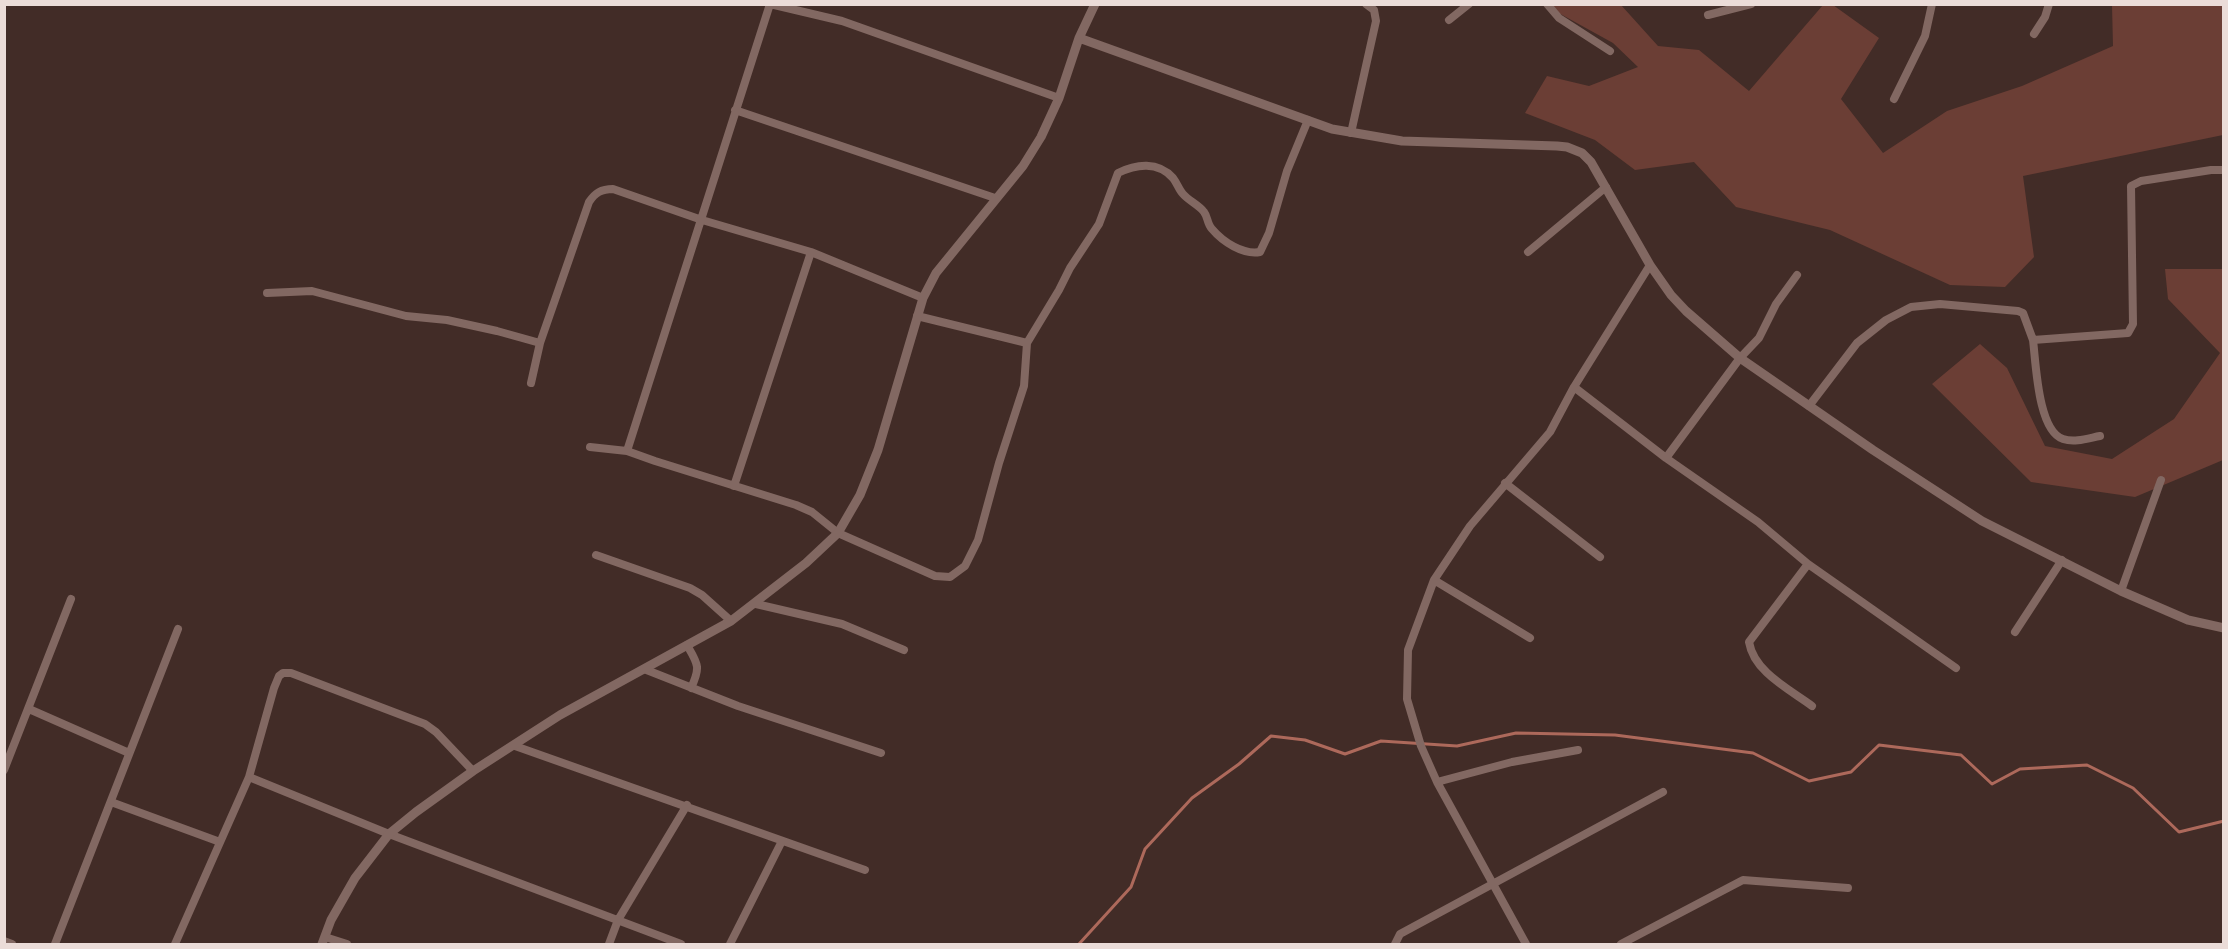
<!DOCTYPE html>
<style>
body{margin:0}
#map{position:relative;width:2228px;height:949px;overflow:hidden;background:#422c27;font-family:Inter,sans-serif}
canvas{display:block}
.frame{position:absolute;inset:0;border:6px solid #ebdcd8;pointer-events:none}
</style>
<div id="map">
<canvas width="2228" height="949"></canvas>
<div class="frame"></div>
</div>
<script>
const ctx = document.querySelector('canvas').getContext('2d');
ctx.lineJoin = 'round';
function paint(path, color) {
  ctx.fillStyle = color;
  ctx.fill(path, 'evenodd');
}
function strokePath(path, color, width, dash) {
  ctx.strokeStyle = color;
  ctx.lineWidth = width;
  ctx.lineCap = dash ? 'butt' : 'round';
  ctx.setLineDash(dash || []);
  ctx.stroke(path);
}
const green = new Path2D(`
 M1548,5H1621L1658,46L1699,50L1749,91L1823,5H1833L1879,38L1841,99L1883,153L1947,111L2022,86L2113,46L2112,5H2223V135L2023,176L2034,257L2005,287L1950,285L1830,230L1736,207L1694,162L1635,170L1595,140L1525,113L1547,76L1589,86L1638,67L1613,43L1546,6Z
 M2165,269H2223V460L2135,497L2031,482L1932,384L1980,344L2007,368L2045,446L2112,459L2174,419L2220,353L2168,299Z`);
const stream = new Path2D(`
 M1079,944L1131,887L1145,849L1192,798L1239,764L1271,736L1305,740L1345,754L1381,741L1457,746L1516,733L1615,735L1753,753L1809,781L1851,772L1879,745L1961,755L1992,784L2020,769L2087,765L2133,788L2179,832L2224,821`);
const minor = new Path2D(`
 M770,4L842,21L1059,98
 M1547,4L1559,18L1610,51
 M1708,15L1751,4
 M1449,20L1469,4
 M2034,34L2045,17L2049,4
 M1894,99L1925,36L1932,4
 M735,110L995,198
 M1351,133L1376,21L1374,10L1366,4
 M1528,252L1606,187
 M267,293L312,291L406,316L447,320L497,331L540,343
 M917,316L1027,343
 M2033,340C2036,364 2038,431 2063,439C2075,443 2089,438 2100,436
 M531,383L540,343L589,202C595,193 601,189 613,189L702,220L811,252
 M1574,387L1666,458L1758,522L1808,564L1956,668
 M1809,406L1857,343L1886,320L1911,307L1940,304L2018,311L2023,313L2033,340L2128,333L2133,324L2131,186L2141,181L2211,170H2224
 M590,447L627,451L655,461L796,505L812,512L838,533L935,576L950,577L965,566L978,540L999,463L1024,386L1027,343L1059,290L1070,268L1099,224L1118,173C1136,164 1158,161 1173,178C1177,183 1179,190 1183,194C1189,201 1199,205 1204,212C1208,217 1207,224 1212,229C1223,242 1243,255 1260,252L1269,233L1287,171L1308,120
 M627,451L770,4
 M1666,458L1740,358L1759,338L1776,304L1797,275
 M1505,483L1600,557
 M734,486L811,252L923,298
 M596,555L690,588L702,595L731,621
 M1808,564L1749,642C1754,672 1789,689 1812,706
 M1434,580L1530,638
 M2121,591L2161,480
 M756,604L842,624L904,650
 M2015,632L2062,560
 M687,645C698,664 701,667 691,688
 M644,669L738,706L881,753
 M29,709L129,753
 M515,746L865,870
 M4,770L71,599
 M249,777L389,834L681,944
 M1437,782L1512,762L1578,750
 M111,802L220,842
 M325,937L347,944
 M4,941L12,944
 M55,944L178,629
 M175,944L249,777L274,688L279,676L283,673H291L425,724L436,732L473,771
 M609,944L618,920L687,805
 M730,944L782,841
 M1395,944L1400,934L1663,792
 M1526,944L1437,782L1421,746L1407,699L1408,650L1434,580L1470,526L1550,432L1574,387L1650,265
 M1621,944L1743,880L1848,888`);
const tertiary = new Path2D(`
 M1079,38L1332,129L1402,141L1557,146L1567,147L1582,153L1591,162L1650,265L1671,295L1686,311L1740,358L1873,450L1982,521L2121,591L2188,620L2224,628
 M322,944L331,920L355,878L389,834L416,812L473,771L560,715L731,621L806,563L838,533L860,495L878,450L923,298L936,273L1023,166L1041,137L1059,98L1079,38L1095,4`);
paint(green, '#6b3e35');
strokePath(stream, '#ad695b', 3);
strokePath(minor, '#826862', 8);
strokePath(tertiary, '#826862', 9);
</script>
